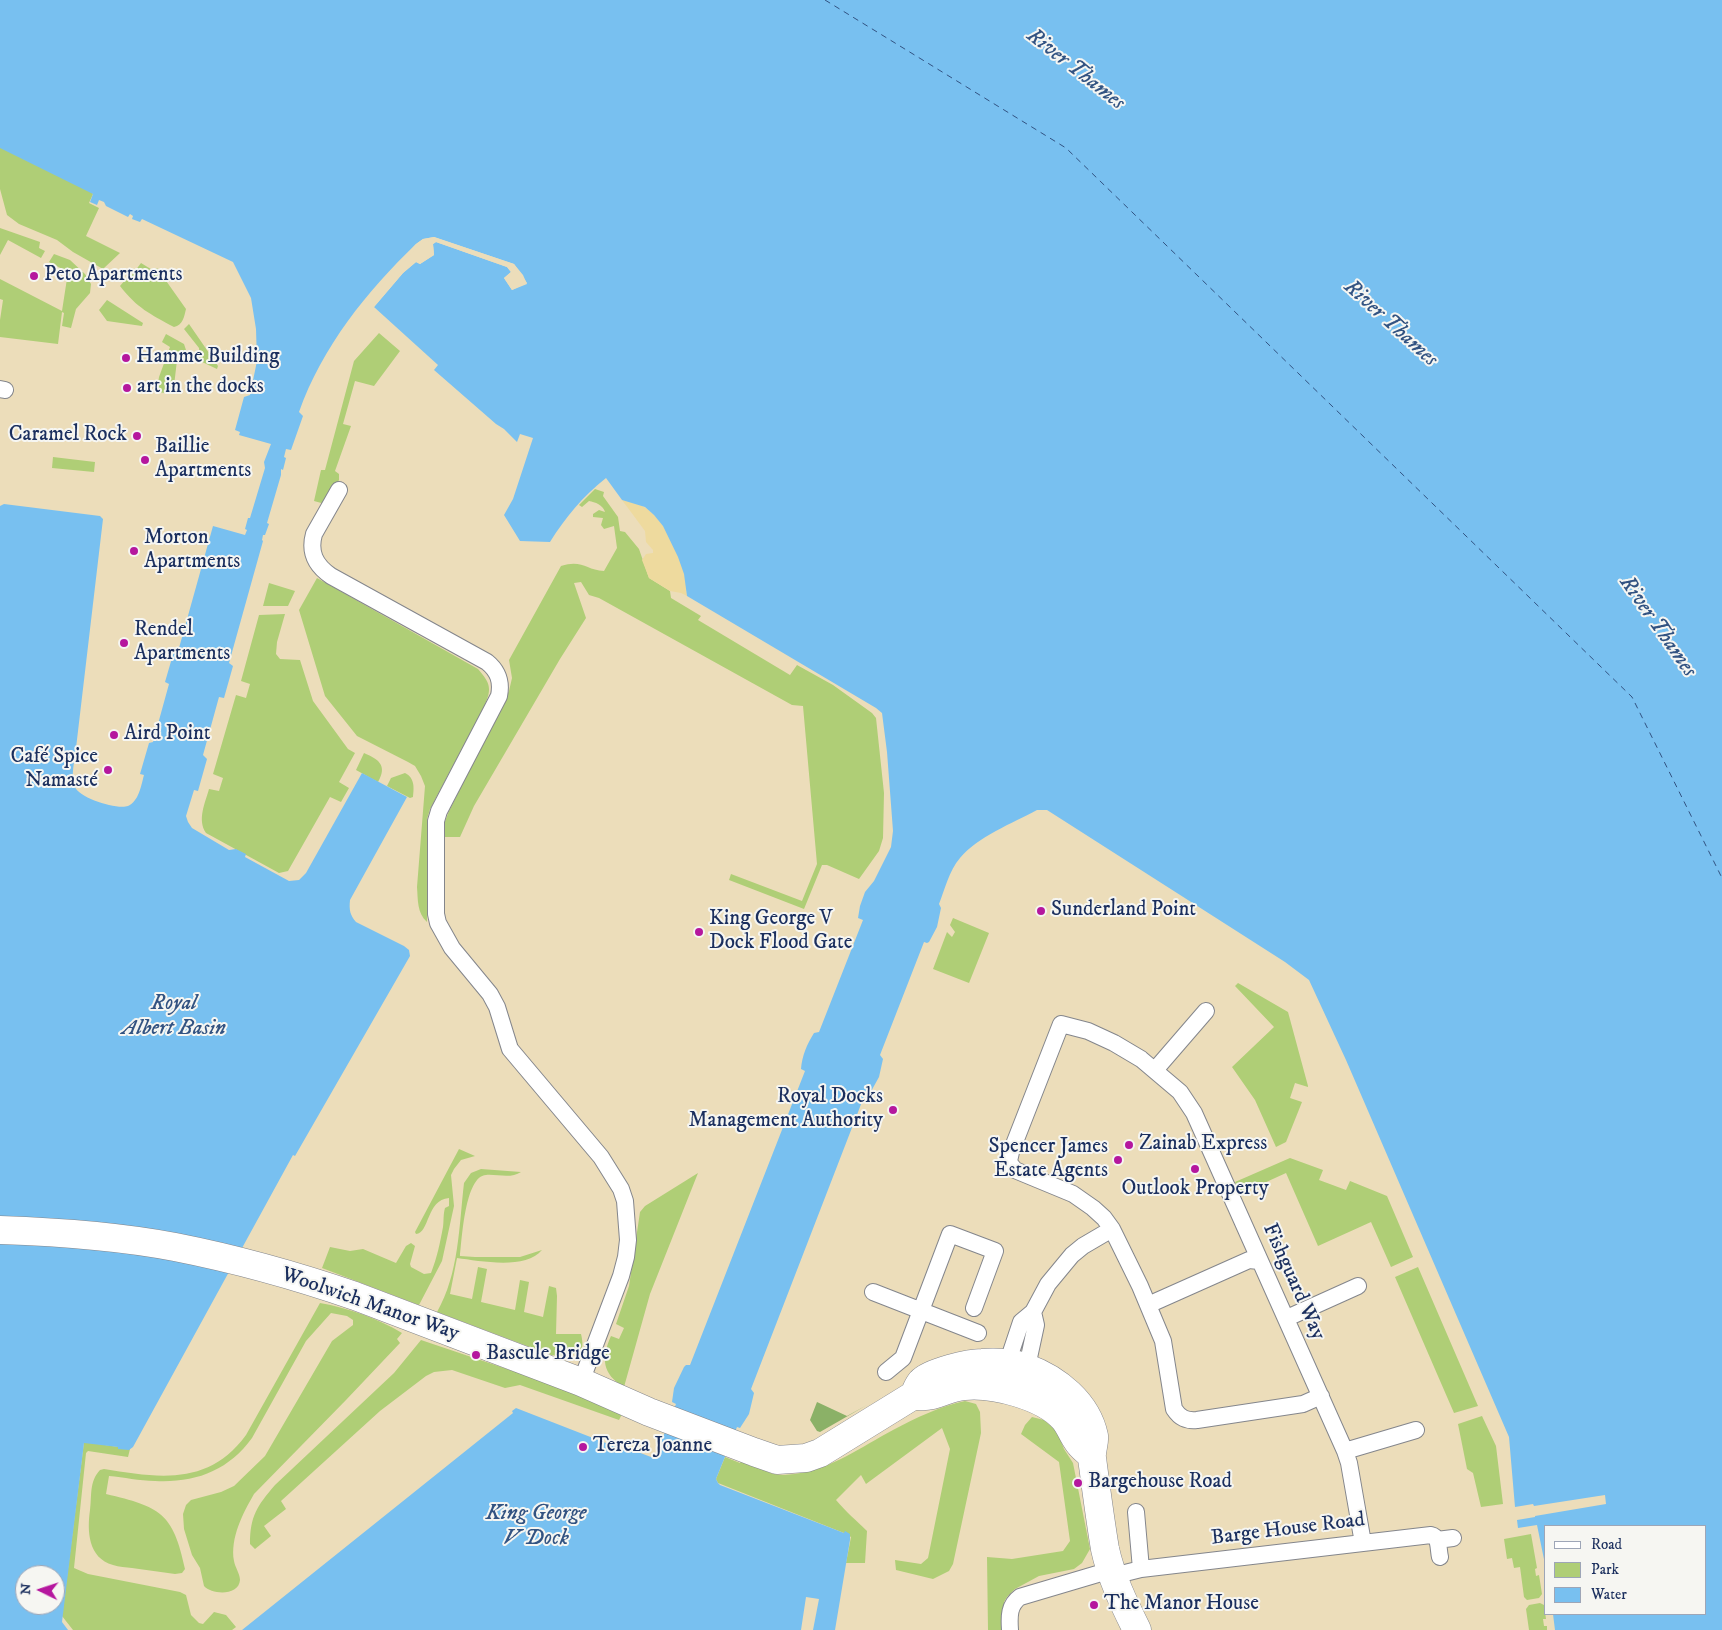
<!DOCTYPE html>
<meta charset="utf-8">
<style>
body{margin:0}
#map{position:relative;width:1722px;height:1630px;overflow:hidden;background:#ecddba;font-family:"IM FELL DW Pica",serif}
canvas{display:block}
.legend{position:absolute;left:1544px;top:1525px;width:162px;height:90px;box-sizing:border-box;background:#f6f6f2;border:1px solid #9ea6b7;margin:0;padding:6px 9px;list-style:none;font-size:15px;color:#1b2f5e}
.legend li{display:flex;align-items:center;gap:10px;height:25px}
.legend b{width:25px;border:1px solid #9ea6b7}
.north{position:absolute;left:15px;top:1565px;width:50px;height:50px;box-sizing:border-box;background:#f6f6f2;border:1px solid #9ea6b7;border-radius:50%;rotate:274deg;font-size:14px;font-weight:700;line-height:20px;text-align:center;color:#1b2f5e}
.north::after{content:'';display:block;margin:auto;width:18px;height:22px;background:#b5179e;clip-path:polygon(50% 0,100% 100%,50% 72%,0 100%)}
</style>
<div id="map">
<canvas width="1722" height="1630"></canvas>
<ul class="legend">
<li><b style="height:6px;background:#fff"></b>Road</li>
<li><b style="height:14px;background:#afce76"></b>Park</li>
<li><b style="height:14px;background:#78c0f0"></b>Water</li>
</ul>
<div class="north">N</div>
</div>
<script>
const ctx = document.querySelector('canvas').getContext('2d');
ctx.lineJoin = 'round';
function paint(path, color) {
  ctx.fillStyle = color;
  ctx.fill(path, 'evenodd');
}
function strokePath(path, color, width, dash) {
  ctx.strokeStyle = color;
  ctx.lineWidth = width;
  ctx.lineCap = dash ? 'butt' : 'round';
  ctx.setLineDash(dash || []);
  ctx.stroke(path);
}
function label(font, color, halo, rows, align = 'center') {
  ctx.font = font + ' "IM FELL DW Pica",serif';
  ctx.lineWidth = 4;
  ctx.setLineDash([]);
  ctx.textBaseline = 'middle';
  ctx.strokeStyle = halo;
  ctx.fillStyle = color;
  for (const [text, x, y, turn = 0] of rows) {
    ctx.save();
    ctx.translate(x, y);
    ctx.rotate((+turn || 0) * Math.PI / 180);
    ctx.textAlign = isNaN(turn) ? turn : align;
    if (halo) ctx.strokeText(text, 0, 0);
    ctx.fillText(text, 0, 0);
    ctx.restore();
  }
}
const green = new Path2D(`
 M0,32L93,194L89,203L99,208L86,236L120,253L103,269L73,252L57,240L19,224L7,215L0,189Z
 M0,228L40,242L39,248L45,251L41,258L8,240L0,255Z
 M54,254L70,260L85,274L91,284L90,293L76,309L71,328L62,326L64,313L62,312L58,344L0,337V320L3,300L0,299V279L62,311L68,272L49,262Z
 M141,263L154,271L157,268L186,309C184,317 183,325 174,327C150,314 137,308 120,286L126,279L127,281L129,279Z
 M107,300L143,323L142,326L107,321L99,310Z
 M189,324L218,366L217,369L200,361L199,348L184,329Z
 M379,333L400,351L374,386L355,381L343,424L351,426L335,471L339,474V480L325,504L314,501L321,470H325L354,361Z
 M166,334L184,344L188,356L178,352L173,394L157,392L159,377L170,347L162,342Z
 M53,457L95,462L94,472L52,468Z
 M595,489L604,492L603,496L618,517L620,531L625,532L639,549L649,578L670,591L671,598L701,616L698,620L790,675L797,665L833,685L872,713L876,718L884,793L883,838L879,851L859,879L827,865H822L804,909L729,880L731,874L802,901L817,864L803,706L792,705L599,598L589,595L581,582L574,583L586,618L560,659L474,806L460,837H443L444,824L449,811L509,691L512,678L509,660L561,566C582,559 586,570 604,571L617,548L614,526L604,529L601,525L603,518L593,517V514L599,510L605,512C603,505 595,502 589,501L582,507L579,505Z
 M317,578L478,669C491,684 492,689 484,707L430,809L427,819V922C417,913 418,900 417,887L425,786L421,776L415,766L408,762L357,736L325,696L299,610Z
 M269,583L295,591L288,606H263Z
 M285,614L277,642L276,654L280,659L300,660L313,701L348,749L355,753L339,782L349,788L341,802L330,797L288,871L279,873L206,833C197,820 205,803 209,789L219,791L223,778L213,774L236,695L246,698L250,684L241,681L259,615Z
 M364,753C378,759 388,765 378,782L356,770Z
 M405,773C415,778 414,788 413,797L410,798L387,786L391,778Z
 M953,918L989,933L969,983L933,969L947,932L952,937L955,932L950,925Z
 M1238,983L1288,1012L1308,1086V1087L1295,1083L1290,1098L1302,1102L1286,1142L1276,1147L1255,1100L1232,1067L1274,1027L1235,986Z
 M459,1149L475,1156L461,1160L454,1169L451,1175L454,1206L442,1261L419,1305L322,1268L330,1247L350,1251L363,1249L396,1263L406,1246L411,1243L415,1246L410,1264L411,1267L424,1274L431,1273C437,1258 440,1243 443,1227C444,1220 443,1215 445,1208L449,1206V1198C426,1200 430,1233 416,1234L415,1232Z
 M1290,1158L1323,1170L1319,1180L1346,1190L1350,1181L1387,1196L1413,1257L1391,1267L1371,1222L1318,1246L1286,1173L1240,1194L1235,1182Z
 M481,1169L521,1172C511,1179 497,1174 486,1175C465,1176 462,1239 460,1256L475,1257H520L542,1250C526,1270 480,1261 457,1258L450,1294L472,1299L478,1267L487,1269L481,1302L515,1310L520,1280L529,1282L524,1312L543,1317L549,1286L556,1288L557,1296L556,1334H581C582,1338 583,1344 582,1347C577,1358 560,1356 551,1355L437,1312C459,1274 459,1226 464,1183L471,1173Z
 M698,1173L650,1294L624,1387C602,1374 601,1358 611,1336L619,1339L624,1328L616,1324L629,1286L640,1212L645,1206Z
 M1418,1267L1478,1406L1454,1413L1395,1277Z
 M320,1303C348,1308 377,1318 402,1333L397,1339L400,1343L346,1400L254,1494C243,1513 230,1538 234,1561C235,1567 240,1574 240,1580C239,1596 212,1595 204,1586L200,1568L192,1555L184,1529L183,1514L186,1505L191,1500L221,1492L234,1486L265,1456L332,1341L353,1325V1320L347,1316L331,1313L306,1341L252,1438C228,1471 195,1483 155,1481C139,1481 124,1477 109,1476L106,1494C160,1507 173,1512 185,1569L182,1573L175,1574C161,1572 146,1570 132,1568C126,1567 119,1567 113,1565C88,1558 87,1531 90,1510C92,1495 89,1482 100,1470L104,1469C159,1478 209,1486 246,1435Z
 M421,1340L578,1393L622,1414L619,1420L520,1385L505,1388L452,1370L434,1372L426,1376L380,1411L281,1501L286,1509L264,1526L271,1536L255,1549L250,1544C250,1516 257,1506 275,1485L394,1373Z
 M965,1401L976,1404L980,1412L981,1433L953,1564L949,1571L933,1579L896,1570L895,1560L921,1564L928,1558L950,1449L942,1428L866,1484L861,1475L836,1500C846,1512 856,1520 867,1531L865,1563H846L851,1537L844,1533L718,1483L716,1479L725,1457L740,1463L742,1460L768,1471V1472C777,1476 786,1475 795,1474C832,1469 861,1447 893,1430C916,1418 940,1406 965,1401Z
 M1482,1416L1496,1446L1503,1504L1481,1507L1473,1473L1467,1469L1458,1424Z
 M1032,1417L1044,1420L1057,1431L1064,1449L1073,1463L1090,1549L1082,1563L1074,1569L1039,1576L1015,1589L1007,1597L1004,1602V1630H988L987,1557L1012,1559L1063,1551L1070,1541L1059,1462L1021,1434L1025,1425Z
 M84,1442L119,1447V1449H130L128,1457L88,1451L86,1453L74,1568L88,1574L180,1592L186,1595L191,1615L199,1623L203,1624L214,1612L226,1615L236,1627L232,1630H73L62,1616Z
 M1531,1534L1537,1568L1535,1569L1536,1576L1539,1575L1542,1594L1539,1598L1527,1600L1524,1597L1520,1567L1514,1568L1512,1558L1507,1559L1504,1539Z
 M1540,1603L1544,1605L1546,1619H1543L1544,1626H1547V1630H1529L1526,1609L1529,1605Z`);
const forest = new Path2D(`
 M817,1402L847,1416L867,1405L820,1432L817,1431L810,1420Z`);
const sand = new Path2D(`
 M622,500C629,502 638,503 644,507C665,519 678,551 684,573C686,580 686,589 687,596L681,593L670,591L649,578L642,560L646,554L653,553V550L646,542L645,531Z`);
const water = new Path2D(`
 M0,0H1722V1630H1555L1553,1614H1706V1526H1546V1569L1537,1525L1518,1528L1517,1520L1535,1517V1516L1606,1504L1605,1495L1534,1506L1533,1504L1515,1507L1509,1437L1346,1060L1309,980L1285,962L1047,810H1037C1013,823 977,837 960,858C949,871 945,889 939,904L941,908L937,927L929,942L927,943L924,942L880,1055L883,1059L879,1077L869,1095L865,1094L751,1389L754,1393L749,1414L740,1428L737,1427L716,1479L718,1483L720,1485L844,1533L845,1531L850,1534V1540L835,1630H242L513,1413L512,1411L516,1408L629,1452L630,1449L651,1457L656,1455L676,1404L672,1402L674,1388L684,1367L686,1365H690L805,1071L801,1069C802,1056 807,1044 814,1033L819,1032L863,920L858,918L860,906L865,892L874,881L891,847L893,831L887,752L882,713L876,708L687,596L684,574L678,557L663,526L654,515L645,507L622,500L606,478C583,496 565,518 550,542L520,541L504,515L513,499L533,438L520,434L517,442L504,429L496,424L434,370L438,365L374,307L403,273L416,262L420,264L434,255L433,244L436,242L507,267L511,272L504,278L512,290L527,283L514,264L434,237L423,239L416,244C367,291 322,347 299,412L303,416L291,450L286,449L284,457L286,458L283,470L281,469V475L267,523L269,524L265,535H263L262,540L263,541L229,663L233,666L224,698L219,697L203,755L207,759L198,791L194,790L186,816L188,822L192,828L229,850L236,849L246,854L245,857L289,881L299,880L306,873L362,773L407,797L350,900C349,910 350,915 356,922L404,946L409,950L410,956L295,1156L293,1155L133,1447L129,1450L118,1449V1447L84,1443L62,1622L68,1630H0V506L4,504L100,516L103,519L76,748C75,760 70,776 75,787C79,798 117,810 128,806C139,801 141,786 144,775L140,774L149,743L153,742L169,684L165,682L174,651L179,648L213,526L245,535L247,530L245,529L248,518H250L265,468L264,462L271,444L239,435L240,432L235,430L244,397L250,395L257,361L256,329L251,298L233,262L142,219L140,222L132,219L133,216L130,214L128,217L106,206L104,202L99,200L97,205L90,202L93,194L0,148ZM25,1575H55V1605H25Z`);
const pier = new Path2D(`
 M434,237L514,264L523,275L527,284L512,290L504,278L511,272L507,267L436,242L433,244L434,255L420,264L416,262L403,273L374,307L372,306L401,271L415,260L420,261L431,254V243L435,240H433L424,242L418,246L367,302L365,300L416,244L423,239Z
 M806,1597L819,1599L813,1630H801Z`);
const ferry = new Path2D(`
 M825,0L1066,148L1632,697L1722,878`);
const minor = new Path2D(`
 M0,389L5,390
 M339,490L314,534C309,552 315,565 331,576L487,662C498,671 502,681 499,696L439,811L436,821V914L438,923L452,948L490,994L497,1007L510,1049L601,1157L621,1189L625,1201L628,1240L626,1257L621,1276L581,1382
 M1155,1070L1206,1011
 M873,1292L978,1333
 M1148,1305L1249,1260L1259,1261
 M1287,1318L1358,1286
 M1005,1370L1021,1322L1033,1312L1048,1284L1072,1255L1083,1246L1112,1229
 M886,1372L903,1358L950,1234L995,1251L974,1308
 M1025,1376L1036,1325L1033,1312
 M1321,1396L1303,1404L1197,1420C1186,1421 1180,1418 1174,1409L1163,1341L1140,1286L1112,1229L1104,1218L1093,1208L1073,1194L1015,1170L1011,1165L1009,1161L1011,1152L1061,1024L1088,1031L1114,1043L1141,1059L1180,1092L1194,1113L1345,1451L1349,1463L1363,1543
 M1345,1451L1416,1430
 M1136,1512L1141,1569
 M1437,1540L1453,1538
 M1113,1576L1141,1569L1431,1535C1440,1537 1438,1549 1440,1557
 M1010,1630C1009,1616 1009,1605 1020,1597L1111,1570`);
const trunk = new Path2D(`
 M0,1230C59,1232 117,1236 175,1247C236,1259 297,1276 355,1296L581,1382L649,1412L754,1452L777,1460L806,1458L820,1453L914,1395C916,1391 918,1385 921,1382C930,1372 969,1363 982,1363C997,1362 1014,1363 1027,1368C1057,1379 1087,1403 1094,1436C1095,1443 1091,1451 1092,1458C1096,1488 1100,1519 1105,1549C1111,1577 1124,1604 1137,1630
 M919,1396C935,1398 948,1387 964,1386C993,1383 1044,1396 1064,1419C1070,1426 1072,1434 1078,1442C1081,1447 1087,1451 1091,1455`);
const markers = [
 [34,276,5,"#b5179e"],
 [126,358,5,"#b5179e"],
 [127,388,5,"#b5179e"],
 [137,436,5,"#b5179e"],
 [145,460,5,"#b5179e"],
 [134,551,5,"#b5179e"],
 [124,643,5,"#b5179e"],
 [114,735,5,"#b5179e"],
 [108,770,5,"#b5179e"],
 [1041,911,5,"#b5179e"],
 [699,932,5,"#b5179e"],
 [893,1110,5,"#b5179e"],
 [1129,1145,5,"#b5179e"],
 [1118,1160,5,"#b5179e"],
 [1195,1169,5,"#b5179e"],
 [476,1355,5,"#b5179e"],
 [583,1447,5,"#b5179e"],
 [1078,1483,5,"#b5179e"],
 [1094,1605,5,"#b5179e"]
];
const poiNames = [
 ["Peto Apartments",44,276],
 ["Hamme Building",136,358],
 ["art in the docks",137,388],
 ["Caramel Rock",127,436,"right"],
 ["Baillie",155,448],
 ["Apartments",155,472],
 ["Morton",144,539],
 ["Apartments",144,563],
 ["Rendel",134,631],
 ["Apartments",134,655],
 ["Aird Point",124,735],
 ["Café Spice",98,758,"right"],
 ["Namasté",98,782,"right"],
 ["Sunderland Point",1051,911],
 ["King George V",709,920],
 ["Dock Flood Gate",709,944],
 ["Royal Docks",883,1098,"right"],
 ["Management Authority",883,1122,"right"],
 ["Zainab Express",1139,1145],
 ["Spencer James",1108,1148,"right"],
 ["Estate Agents",1108,1172,"right"],
 ["Outlook Property",1195,1190,"center"],
 ["Bascule Bridge",486,1355],
 ["Tereza Joanne",593,1447],
 ["Bargehouse Road",1088,1483],
 ["The Manor House",1104,1605]
];
const streetNames = [
 ["Fishguard Way",1293,1282,66],
 ["Woolwich Manor Way",370,1305,19],
 ["Barge House Road",1288,1530,-7]
];
const waterNames = [
 ["River Thames",1075,70,38],
 ["River Thames",1390,324,42],
 ["River Thames",1657,627,55],
 ["Royal",174,1004],
 ["Albert Basin",174,1029],
 ["King George",536,1514],
 ["V Dock",536,1539]
];
paint(green, '#afce76');
paint(forest, '#8bb167');
paint(sand, '#eeda9e');
paint(water, '#78c0f0');
paint(pier, '#ecddba');
strokePath(ferry, '#325382', 1, [6, 5]);
strokePath(minor, '#84868c', 18);
strokePath(trunk, '#84868c', 29);
strokePath(minor, '#fff', 16);
strokePath(trunk, '#fff', 28);
for (const [x, y, r, color] of markers) {
  const dot = new Path2D();
  dot.arc(x, y, r, 0, 2 * Math.PI);
  ctx.fillStyle = color;
  ctx.fill(dot);
  strokePath(dot, '#f6f6f2', 2);
}
label('21px', '#1b2f5e', '#f6f6f2', poiNames, 'left');
label('21px', '#1b2f5e', '#f6f6f2', streetNames);
label('italic 22px', '#325382', '#f6f6f2', waterNames);
</script>
